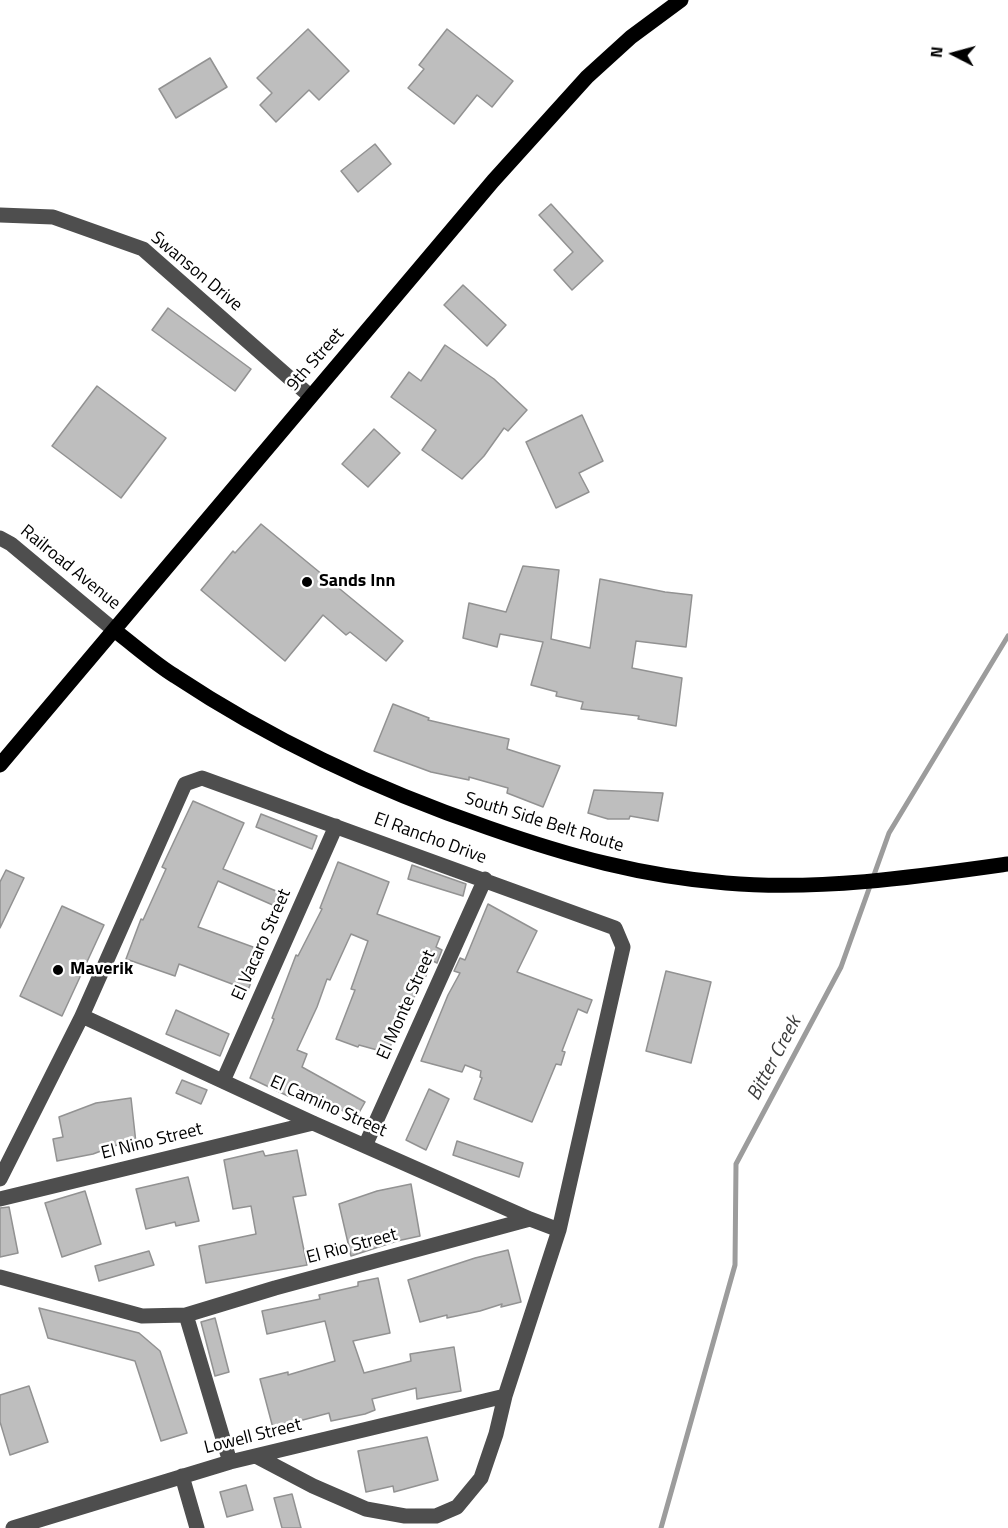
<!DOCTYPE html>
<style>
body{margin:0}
#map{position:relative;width:1008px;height:1528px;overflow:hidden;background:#fff;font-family:"Titillium Web",sans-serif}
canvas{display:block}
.north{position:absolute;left:924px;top:24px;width:60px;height:60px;-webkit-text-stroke:4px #fff;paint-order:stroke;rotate:276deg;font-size:16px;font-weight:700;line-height:24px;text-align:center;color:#000}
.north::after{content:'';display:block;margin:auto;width:21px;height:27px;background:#000;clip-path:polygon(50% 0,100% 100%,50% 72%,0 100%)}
</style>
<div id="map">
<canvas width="1008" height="1528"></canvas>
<div class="north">N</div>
</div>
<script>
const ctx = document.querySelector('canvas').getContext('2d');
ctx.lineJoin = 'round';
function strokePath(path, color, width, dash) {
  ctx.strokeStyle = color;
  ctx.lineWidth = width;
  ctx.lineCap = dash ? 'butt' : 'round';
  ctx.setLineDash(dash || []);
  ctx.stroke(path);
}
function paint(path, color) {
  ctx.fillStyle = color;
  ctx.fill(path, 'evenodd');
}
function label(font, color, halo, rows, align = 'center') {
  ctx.font = font + ' "Titillium Web",sans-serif';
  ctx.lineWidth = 5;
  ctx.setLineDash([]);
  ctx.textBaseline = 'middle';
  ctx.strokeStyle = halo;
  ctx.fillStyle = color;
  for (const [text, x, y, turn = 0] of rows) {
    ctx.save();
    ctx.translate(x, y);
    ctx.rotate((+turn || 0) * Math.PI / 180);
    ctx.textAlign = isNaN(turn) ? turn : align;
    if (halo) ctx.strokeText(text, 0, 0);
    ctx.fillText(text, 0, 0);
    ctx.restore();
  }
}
const stream = new Path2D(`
 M661,1528L735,1265L736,1164L841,967L889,833L1008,636`);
const building = new Path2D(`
 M308,29L349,71L319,100L309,90L276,122L260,105L272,93L257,78Z
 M447,29L513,81L492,107L477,95L454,124L408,88L424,69L419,65Z
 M210,58L227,87L176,118L159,89Z
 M375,144L391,164L358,192L341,171Z
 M551,204L603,261L572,290L554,270L573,252L539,215Z
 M463,285L506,325L487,346L444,305Z
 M168,308L251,369L235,391L152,330Z
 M445,345L494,379L527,410L508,431L504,428L484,456L462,479L422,450L436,430L391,397L409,372L421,381Z
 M97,386L166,438L121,498L52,446Z
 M582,415L603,461L579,473L589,492L556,508L526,442Z
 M374,429L400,453L368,487L342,464Z
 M261,524L403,641L386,661L350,632L346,635L323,615L285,661L201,590L233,551L235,553Z
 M523,566L559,570L551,639L590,648L600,579L665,592L692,595L686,647L636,641L632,668L682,678L676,726L638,719L639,716L581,709L583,702L556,696L557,692L531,685L543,642L500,634L497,647L463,638L469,603L506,612Z
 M393,704L429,718L428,720L509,739L507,749L560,766L543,807L507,793L508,788L469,777V780L431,772L374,751Z
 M594,790L663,793L658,821L630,816L629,819H608L588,813Z
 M193,801L244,823L223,869L281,893L275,906L218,881L198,927L264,951L248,990L179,964L175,976L126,959L141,919L143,920L166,869L162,867Z
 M261,814L317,836L312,849L256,827Z
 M338,862L389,882L377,914L440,937L436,947L442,950L437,963L431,960L426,976L409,1007L400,1031L396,1030L388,1053L359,1045L358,1047L336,1039L355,990L351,989L368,941L351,934L330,980L327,979L317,1007L297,1050L307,1054L302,1067L365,1102L356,1118L294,1084L288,1096L250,1078L274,1019L272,1018L296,955L298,956L322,909L320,908Z
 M412,865L466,884L463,896L408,879Z
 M6,870L24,878L0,928V882Z
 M488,904L537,931L517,972L592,1000L587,1013L578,1009L562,1051L565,1052L561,1065L556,1064L532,1122L474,1099L482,1078L480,1077L481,1071L465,1065L462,1072L421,1061L448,995L460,973L454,971L460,958L465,960Z
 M62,906L104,925L62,1016L20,996Z
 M666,971L711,982L691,1063L646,1051Z
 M176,1010L229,1034L220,1056L166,1034Z
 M182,1080L207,1090L201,1104L176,1093Z
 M429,1089L449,1099L426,1150L406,1140Z
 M131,1098L136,1143L117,1145L93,1154L57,1161L53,1139L63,1137L59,1117L96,1103Z
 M457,1141L523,1163L519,1177L453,1155Z
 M297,1150L306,1195L293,1197L307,1265L206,1283L199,1246L256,1234L251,1206L233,1209L224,1160L263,1151L265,1156Z
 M188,1177L199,1221L176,1226L175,1222L146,1229L136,1189Z
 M411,1184L420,1236L397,1241L351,1256L339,1204L377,1191Z
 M85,1191L101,1244L62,1257L45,1203Z
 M9,1207L18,1253L0,1257V1208Z
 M508,1250L521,1302L501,1307L502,1304L480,1311L447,1318V1315L420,1322L408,1280L475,1258Z
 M149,1251L154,1265L99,1281L95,1266Z
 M378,1278L390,1333L353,1341L364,1373L411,1361L410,1354L454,1347L461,1391L417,1399L416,1388L372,1399L375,1410L365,1414L331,1421L329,1413L273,1428L260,1379L288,1372V1375L335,1361L325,1321L267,1334L262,1311L320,1299L319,1295L358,1286V1282Z
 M39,1308L139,1333L160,1351L187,1433L161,1441L135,1361L48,1338Z
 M215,1318L229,1372L215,1376L201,1322Z
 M29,1386L48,1442L10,1455L0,1422V1395Z
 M427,1437L438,1480L394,1492L393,1486L366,1492L358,1451Z
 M246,1485L253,1510L227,1517L220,1492Z
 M292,1494L301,1528H282L274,1498Z`);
const minor = new Path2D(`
 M0,215L53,217L143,249L310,396
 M0,538L11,544L114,630
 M82,1016L313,1123L530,1219L559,1230
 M223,1081L336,826
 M365,1146L485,879
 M0,1179L82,1016L185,784L202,778L615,928L623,947L559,1230L505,1396L496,1434L481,1478L457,1507L436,1516H405L366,1509L313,1486L256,1456
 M0,1199L313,1123
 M0,1277L142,1316L186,1315L275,1288L530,1219
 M186,1315L230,1462
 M182,1476L197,1528
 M13,1528L230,1462L505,1396`);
const major = new Path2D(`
 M114,630C134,645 154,663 175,676C273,741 378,790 489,828C569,856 641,876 726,883C820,891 916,877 1008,864
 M0,765L493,181L587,77L631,37L681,0`);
const markers = [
 [307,582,6,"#000"],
 [58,970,6,"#000"]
];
const streetNames = [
 ["Swanson Drive",196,272,40],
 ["9th Street",316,360,-49],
 ["Railroad Avenue",70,568,39],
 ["South Side Belt Route",544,823,17],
 ["El Rancho Drive",430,839,20],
 ["El Vacaro Street",262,945,-66],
 ["El Monte Street",407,1005,-66],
 ["El Camino Street",328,1107,24],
 ["El Nino Street",152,1142,-14],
 ["El Rio Street",352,1247,-15],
 ["Lowell Street",253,1437,-14]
];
const poiNames = [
 ["Sands Inn",319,582],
 ["Maverik",70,970]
];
const waterNames = [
 ["Bitter Creek",775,1059,-62]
];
strokePath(stream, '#9c9c9c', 5);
paint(building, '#bebebe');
strokePath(building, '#929292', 1.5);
strokePath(minor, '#4e4e4e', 15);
strokePath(major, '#000', 15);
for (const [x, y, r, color] of markers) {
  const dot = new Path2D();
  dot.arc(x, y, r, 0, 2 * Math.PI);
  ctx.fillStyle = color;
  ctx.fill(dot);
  strokePath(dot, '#fff', 2);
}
label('18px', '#000', '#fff', streetNames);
label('bold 18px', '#000', '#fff', poiNames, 'left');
label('italic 20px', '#3d3d3d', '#fff', waterNames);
</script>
